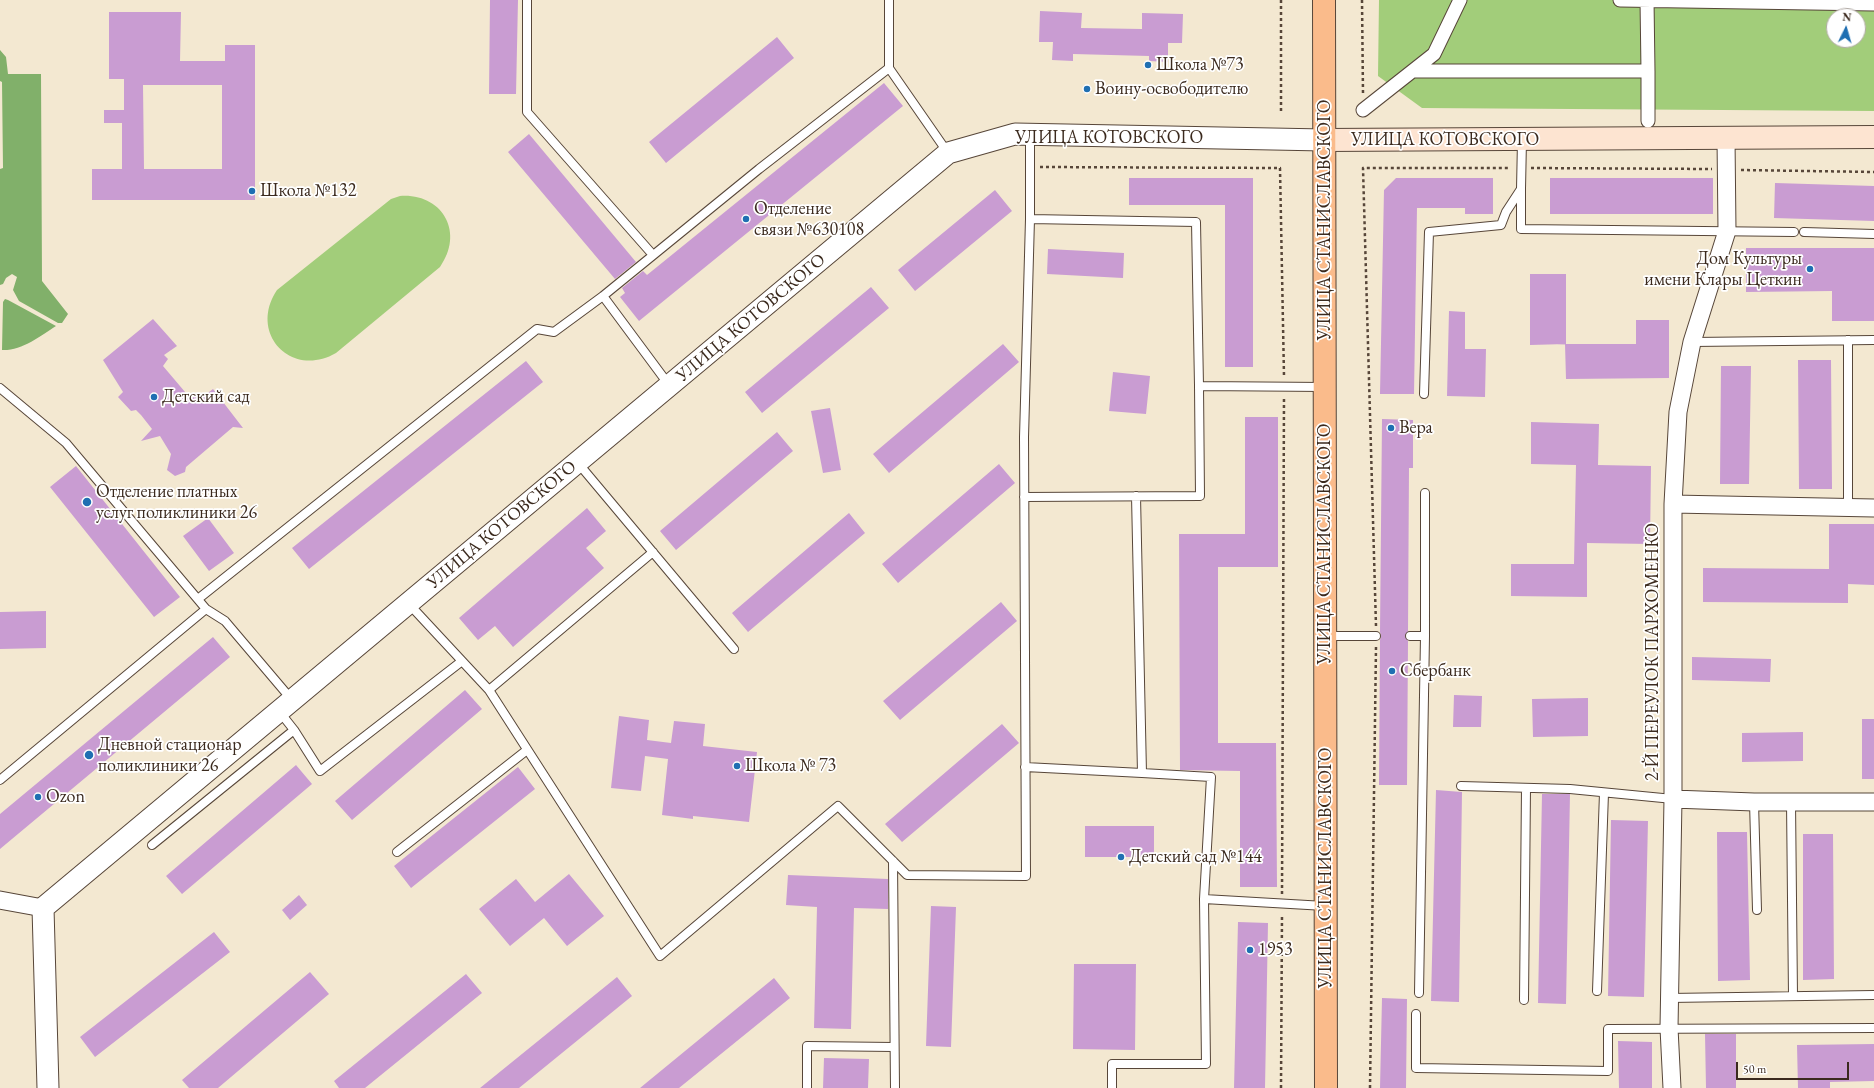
<!DOCTYPE html>
<meta charset="utf-8">
<style>
body{margin:0}
#map{position:relative;width:1874px;height:1088px;overflow:hidden;background:#f3e8d1;font-family:"EB Garamond",serif}
canvas{display:block}
.north{position:absolute;left:1826px;top:8px;width:40px;height:40px;box-sizing:border-box;background:#fff;border:1px solid #b1aaa5;border-radius:50%;rotate:5deg;font-size:11px;font-weight:700;line-height:16px;text-align:center;color:#3b2a1e}
.north::after{content:'';display:block;margin:auto;width:14px;height:18px;background:#1f6fb2;clip-path:polygon(50% 0,100% 100%,50% 72%,0 100%)}
.scale{position:absolute;left:1736px;top:1062px;width:113px;height:18px;box-sizing:border-box;border:2px solid #3b2a1e;border-top:0;padding-left:5px;font-size:12px;line-height:14px;white-space:nowrap;color:#3b2a1e;-webkit-text-stroke:3px #fff;paint-order:stroke}
</style>
<div id="map">
<canvas width="1874" height="1088"></canvas>
<div class="north">N</div>
<div class="scale">50 m</div>
</div>
<script>
const ctx = document.querySelector('canvas').getContext('2d');
ctx.lineJoin = 'round';
function paint(path, color) {
  ctx.fillStyle = color;
  ctx.fill(path, 'evenodd');
}
function strokePath(path, color, width, dash) {
  ctx.strokeStyle = color;
  ctx.lineWidth = width;
  ctx.lineCap = dash ? 'butt' : 'round';
  ctx.setLineDash(dash || []);
  ctx.stroke(path);
}
function label(font, color, halo, rows, align = 'center') {
  ctx.font = font + ' "EB Garamond",serif';
  ctx.lineWidth = 3.5;
  ctx.setLineDash([]);
  ctx.textBaseline = 'middle';
  ctx.strokeStyle = halo;
  ctx.fillStyle = color;
  for (const [text, x, y, turn = 0] of rows) {
    ctx.save();
    ctx.translate(x, y);
    ctx.rotate((+turn || 0) * Math.PI / 180);
    ctx.textAlign = isNaN(turn) ? turn : align;
    if (halo) ctx.strokeText(text, 0, 0);
    ctx.fillText(text, 0, 0);
    ctx.restore();
  }
}
const green = new Path2D(`
 M1379,0H1874V111L1422,108L1378,76ZM1834,16H1858V40H1834Z
 M400,196C442,193 465,232 440,267L336,353C291,379 248,333 277,290L391,199Z`);
const forest = new Path2D(`
 M0,50L6,57L8,74H41L42,281L68,314L62,323H58L19,301L13,290L17,277L12,274L6,278L3,284L0,285V169L3,168L2,82L0,81Z
 M5,299L8,300L56,326C41,336 21,351 2,350L3,302Z`);
const building = new Path2D(`
 M490,0H518L516,94H489Z
 M1040,11L1082,13L1081,28L1142,29V13L1183,14L1182,43H1168V62L1149,61V56L1073,54V61L1052,60L1053,42H1039Z
 M109,12H181L180,61H225V45H255V200H92V169H122V123H104V110H124V79H109ZM143,85H222V169H144Z
 M777,37L794,58L666,163L649,142Z
 M884,83L903,106L639,321L620,297L625,293L622,288L643,271L647,275Z
 M529,134L636,262L615,279L508,152Z
 M1129,178H1253V367H1225V205H1129Z
 M1396,178H1493V214H1465V208H1417L1414,394H1380L1384,190Z
 M1550,178H1713V214H1550Z
 M1775,183L1874,186V221L1774,218Z
 M995,190L1012,211L915,291L898,270Z
 M1746,248H1874V321H1832V291L1746,292Z
 M1048,249L1124,253L1123,278L1047,274Z
 M1530,274H1566V344L1530,345Z
 M871,287L889,308L762,413L745,392Z
 M1449,311L1465,312V349H1486L1485,397L1447,396Z
 M153,319L177,346L164,355L168,359L163,366L191,399L197,394L201,398L213,389L243,428L233,427L186,467L185,472L175,476L167,470L171,454L160,436L141,441L152,429L141,415L136,410L131,411L118,397L123,392L103,360Z
 M1636,320H1669V378L1566,379L1565,344H1636Z
 M1003,344L1019,362L889,473L873,454Z
 M1798,360H1831L1832,489H1799Z
 M526,361L543,382L309,569L292,548Z
 M1721,366H1751L1749,484H1720Z
 M1113,372L1150,376L1146,414L1109,411Z
 M830,408L841,470L823,473L811,411Z
 M1245,417H1278V567H1218V743H1276L1277,887H1240V771L1180,770L1179,534H1245Z
 M1382,419L1413,420V468H1409L1408,631L1405,636L1408,641L1407,785H1379L1380,640L1381,636L1380,632Z
 M1531,422L1599,424L1598,465L1651,466L1650,544L1587,543V597L1511,596V564H1574L1576,465L1531,464Z
 M777,432L793,451L676,550L660,531Z
 M999,464L1015,483L898,583L882,564Z
 M76,466L180,597L154,617L50,487Z
 M587,508L606,531L586,548L604,568L513,647L495,626L478,640L459,618Z
 M849,513L865,533L748,632L732,613Z
 M208,518L234,553L209,571L183,536Z
 M1829,524H1874V585L1848,584V603L1703,602V568L1829,569Z
 M1001,602L1017,621L900,720L883,701Z
 M46,611V648L0,649V612Z
 M213,637L230,657L0,849V814Z
 M1692,657L1771,659L1770,682L1692,680Z
 M465,690L482,709L352,820L335,801Z
 M1454,695L1482,696L1481,727H1453Z
 M1588,698V736L1533,737L1532,699Z
 M619,716L649,720L647,740L671,743L674,721L705,724L703,746L757,752L749,822L693,816V819L662,815L668,759L645,756L641,791L611,788Z
 M1862,719H1874V779H1862Z
 M1002,724L1019,743L902,842L885,824Z
 M1803,732V761L1742,762V733Z
 M296,765L312,784L182,894L166,876Z
 M518,767L535,789L411,888L394,866Z
 M1436,790L1462,792L1459,1002L1431,1001Z
 M1542,794H1570L1566,1004L1538,1003Z
 M1611,820L1648,821L1644,997L1608,996Z
 M1085,826H1154V857H1085Z
 M1717,832H1747L1750,980L1718,981Z
 M1803,834H1833L1834,979L1803,980Z
 M569,874L604,916L567,946L544,918L510,946L479,909L516,879L535,902Z
 M788,875L888,879V909L854,908L851,1029L814,1028L817,907L786,905Z
 M299,895L307,905L290,920L282,910Z
 M931,906L956,907L951,1047L926,1046Z
 M1238,922L1268,923L1265,1088H1234Z
 M214,932L230,952L95,1057L80,1037Z
 M1074,964H1136L1135,1050L1073,1049Z
 M310,972L329,994L218,1088H189L182,1080Z
 M466,974L482,993L365,1088H339L334,1081Z
 M617,977L632,996L519,1088H480Z
 M774,978L790,998L679,1088H640Z
 M1382,998L1407,999L1406,1088H1380Z
 M1705,1034H1736V1088H1706Z
 M1618,1041L1652,1042V1088H1619Z
 M1874,1044V1081L1830,1082V1088H1798L1797,1045Z
 M824,1058L869,1059L868,1088H823Z`);
const path = new Path2D(`
 M1362,0L1363,94
 M1281,111V0
 M1040,167L1280,168L1284,376
 M1531,168L1712,169
 M1741,170L1874,172
 M1376,626L1363,168H1510
 M1282,894L1284,397
 M1281,1088L1282,915
 M1370,1088L1376,647`);
const service = new Path2D(`
 M527,0V112L653,255
 M889,0V68
 M1521,189V229L1794,232
 M1030,219L1196,222L1199,386L1325,387
 M1804,232L1874,234
 M603,296L759,169L889,68L948,153
 M1848,340V507
 M1692,342L1874,340
 M0,388L66,443L206,609L225,621L292,700
 M1424,394L1429,232L1501,225L1506,212L1521,189L1522,140
 M578,463L734,649
 M1024,497L1200,496L1199,386
 M198,599L537,329L554,332L603,296L669,385
 M409,604L489,690L660,956L838,806L907,875L1026,876L1024,437L1030,219V135
 M1326,636H1376
 M1410,636H1425
 M489,690L653,552
 M294,730L320,771L462,661
 M1025,767L1142,773L1136,496
 M1142,773L1211,777L1204,899L1325,906
 M0,780L206,609
 M1461,786L1570,789L1673,799
 M1754,802L1757,910
 M1791,802L1793,996
 M152,845L294,730L279,711
 M397,852L527,750
 M893,861L895,1088
 M1597,991L1604,793
 M1419,993L1425,636V493
 M1669,998L1874,995
 M1524,1000L1526,788
 M1416,1014V1068L1608,1071V1029L1874,1028
 M807,1088V1046L894,1047
 M1112,1088V1064H1206L1204,899`);
const pedestrian = new Path2D(`
 M1620,0L1874,4
 M1413,71H1648L1647,0
 M1648,71V121
 M1363,110L1434,54L1460,0`);
const minor = new Path2D(`
 M1673,504L1874,508
 M1673,799L1754,802H1874
 M0,900L43,908
 M1672,1088L1669,1028L1673,799V504L1678,412L1692,342L1727,231L1726,138`);
const tertiary = new Path2D(`
 M48,1088L43,908L948,153L1015,134L1324,140`);
const secondary = new Path2D(`
 M1324,140L1874,137`);
const primary = new Path2D(`
 M1324,0L1326,1088`);
const markers = [
 [1148,65,4,"#1f6fb2"],
 [1087,89,4,"#1f6fb2"],
 [252,191,4,"#1f6fb2"],
 [746,219,4,"#1f6fb2"],
 [1810,269,4,"#1f6fb2"],
 [154,397,4,"#1f6fb2"],
 [1391,428,4,"#1f6fb2"],
 [87,502,5,"#1f6fb2"],
 [1392,671,4,"#1f6fb2"],
 [89,755,5,"#1f6fb2"],
 [737,766,4,"#1f6fb2"],
 [38,797,4,"#1f6fb2"],
 [1121,857,4,"#1f6fb2"],
 [1250,950,4,"#1f6fb2"]
];
const poiNames = [
 ["Школа №73",1156,65],
 ["Воину-освободителю",1095,89],
 ["Школа №132",260,191],
 ["Отделение",754,209],
 ["связи №630108",754,230],
 ["Дом Культуры",1802,259,"right"],
 ["имени Клары Цеткин",1802,280,"right"],
 ["Детский сад",162,397],
 ["Вера",1399,428],
 ["Отделение платных",96,492],
 ["услуг поликлиники 26",96,513],
 ["Сбербанк",1400,671],
 ["Дневной стационар",98,745],
 ["поликлиники 26",98,766],
 ["Школа № 73",745,766],
 ["Ozon",46,797],
 ["Детский сад №144",1129,857],
 ["1953",1258,950]
];
const streetNames = [
 ["УЛИЦА КОТОВСКОГО",1109,138],
 ["УЛИЦА КОТОВСКОГО",1445,140],
 ["УЛИЦА СТАНИСЛАВСКОГО",1325,220,-90],
 ["УЛИЦА КОТОВСКОГО",751,318,-40],
 ["УЛИЦА КОТОВСКОГО",502,525,-40],
 ["УЛИЦА СТАНИСЛАВСКОГО",1325,544,-90],
 ["2-Й ПЕРЕУЛОК ПАРХОМЕНКО",1653,652,-90],
 ["УЛИЦА СТАНИСЛАВСКОГО",1326,868,-90]
];
paint(green, '#a2cd7a');
paint(forest, '#81b06a');
paint(building, '#c99cd2');
strokePath(service, '#574639', 10);
strokePath(pedestrian, '#574639', 15);
strokePath(minor, '#574639', 19);
strokePath(tertiary, '#574639', 23);
strokePath(secondary, '#574639', 24);
strokePath(primary, '#574639', 24);
strokePath(path, '#574639', 2.5, [3, 3]);
strokePath(service, '#fff', 8);
strokePath(pedestrian, '#fff', 13);
strokePath(minor, '#fff', 17);
strokePath(tertiary, '#fff', 21);
strokePath(secondary, '#fde4d1', 22);
strokePath(primary, '#fabb8b', 22);
for (const [x, y, r, color] of markers) {
  const dot = new Path2D();
  dot.arc(x, y, r, 0, 2 * Math.PI);
  ctx.fillStyle = color;
  ctx.fill(dot);
  strokePath(dot, '#fff', 1.5);
}
label('18px', '#3b2a1e', '#fff', poiNames, 'left');
label('18px', '#3b2a1e', '#fff', streetNames);
</script>
